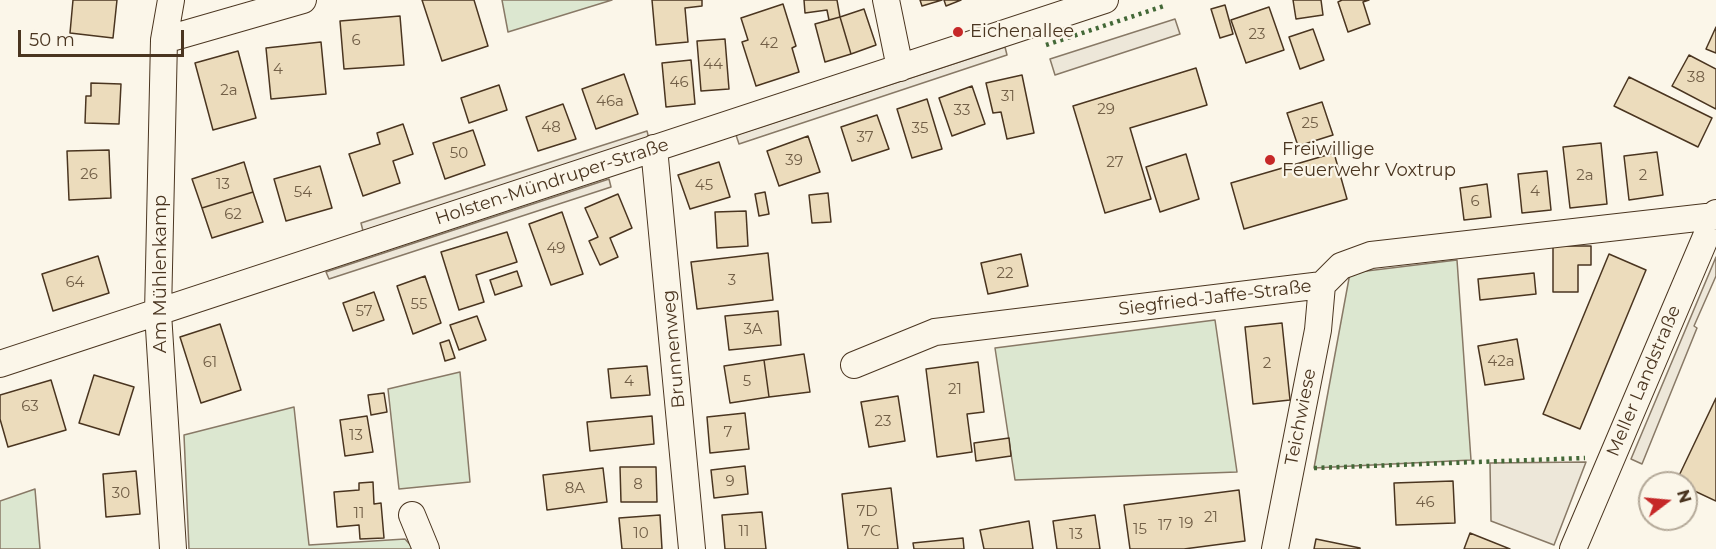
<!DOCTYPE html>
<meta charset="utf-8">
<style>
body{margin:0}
#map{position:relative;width:1716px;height:549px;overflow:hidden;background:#fbf6e9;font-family:Montserrat,sans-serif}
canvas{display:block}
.north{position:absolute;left:1638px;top:471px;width:60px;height:60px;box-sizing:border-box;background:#fbf6e9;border:2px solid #b4a999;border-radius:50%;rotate:74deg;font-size:16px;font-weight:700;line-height:24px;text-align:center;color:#4a3520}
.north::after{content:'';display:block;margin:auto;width:21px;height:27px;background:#c62828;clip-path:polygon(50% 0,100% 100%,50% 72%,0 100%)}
.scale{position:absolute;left:18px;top:30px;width:166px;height:27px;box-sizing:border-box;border:3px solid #4a3520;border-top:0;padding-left:8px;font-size:18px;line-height:21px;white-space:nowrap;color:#4a3520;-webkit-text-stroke:4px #fbf6e9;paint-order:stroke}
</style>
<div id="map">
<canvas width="1716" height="549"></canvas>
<div class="north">N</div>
<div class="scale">50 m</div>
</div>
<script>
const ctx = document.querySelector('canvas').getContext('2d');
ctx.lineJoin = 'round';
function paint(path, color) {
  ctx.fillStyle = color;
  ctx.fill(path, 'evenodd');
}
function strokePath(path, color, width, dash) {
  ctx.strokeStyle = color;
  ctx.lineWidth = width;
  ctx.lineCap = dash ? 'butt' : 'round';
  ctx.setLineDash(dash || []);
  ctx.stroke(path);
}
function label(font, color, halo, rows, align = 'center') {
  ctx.font = font + ' Montserrat,sans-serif';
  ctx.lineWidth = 4.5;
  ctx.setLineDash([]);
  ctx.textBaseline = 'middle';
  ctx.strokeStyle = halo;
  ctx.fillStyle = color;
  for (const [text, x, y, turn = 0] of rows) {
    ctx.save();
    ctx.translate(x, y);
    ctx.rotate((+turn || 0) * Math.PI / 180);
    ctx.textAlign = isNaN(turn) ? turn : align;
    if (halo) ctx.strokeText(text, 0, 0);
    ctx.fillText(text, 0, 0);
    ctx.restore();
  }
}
const green = new Path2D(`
 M502,0H612L508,32Z
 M1457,260L1471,460L1314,468L1350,273Z
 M1215,320L1237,472L1015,480L995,348Z
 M460,372L470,482L399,489L388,389Z
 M294,407L309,545L405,539L414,549H189L184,435Z
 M35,489L40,549H0V501Z`);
const parking = new Path2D(`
 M1175,19L1180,34L1055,75L1050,59Z
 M1005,47L1007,55L739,144L736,135Z
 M647,131L649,139L363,231L361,223Z
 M609,179L611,187L329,279L326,272Z
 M1716,257V276L1694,326L1697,328L1642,464L1631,459Z
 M1586,462L1554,545L1491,521L1490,463Z`);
const building = new Path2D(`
 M73,0H117L113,38L70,33Z
 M422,0H474L488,46L442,61Z
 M652,0H702V6L685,8L688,42L656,45Z
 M804,0H837L840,17L829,20L827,10L805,13Z
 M920,0H942L922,6Z
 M944,0H961L946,6Z
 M1293,0H1321L1323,15L1296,19Z
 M1342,0H1369L1363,2L1370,24L1348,32L1338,2Z
 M783,4L796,46L792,48L799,72L756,86L742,42L748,40L741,18Z
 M1225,5L1233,34L1220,38L1211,9Z
 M1269,7L1284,50L1246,63L1231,20Z
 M864,9L876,45L851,54L840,17Z
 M400,16L404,65L344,69L340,21Z
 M840,17L851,54L825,62L815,24Z
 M1716,27V53L1706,49Z
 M1313,29L1324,60L1300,69L1289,37Z
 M725,39L729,89L701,91L697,41Z
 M321,42L326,94L271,99L266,48Z
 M238,51L256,118L213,130L195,63Z
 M1689,55L1716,69V109L1672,86Z
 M691,60L695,104L666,107L662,63Z
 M1196,68L1207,105L1130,128L1151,199L1105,213L1073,106Z
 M624,74L638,114L596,129L582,89Z
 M1022,75L1034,133L1007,139L1001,112L993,113L986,83Z
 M1629,77L1712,118L1698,147L1614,106Z
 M91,83L121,84L119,124L85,123L86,96H91Z
 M499,85L507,110L469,123L461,98Z
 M972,86L985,124L952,136L939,98Z
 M927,99L942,149L912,158L897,109Z
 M1322,102L1333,135L1298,146L1287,113Z
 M563,104L576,139L538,151L526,117Z
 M877,115L889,149L852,161L841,127Z
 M403,124L413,154L393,161L400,183L363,196L349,154L380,144L377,133Z
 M473,130L485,165L445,179L433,143Z
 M808,136L820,172L779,186L767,151Z
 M1601,143L1607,204L1570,208L1563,147Z
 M109,150L111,198L69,200L67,151Z
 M1657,152L1663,195L1629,200L1624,156Z
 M1334,153L1347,199L1244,229L1231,183Z
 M1186,154L1199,199L1160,212L1146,167Z
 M244,162L253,192L202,208L192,179Z
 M719,162L730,197L690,209L678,175Z
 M320,166L332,208L286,221L274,179Z
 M1547,171L1551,210L1522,213L1518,174Z
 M1487,184L1491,217L1464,220L1460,188Z
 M253,192L263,222L212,238L202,208Z
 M765,192L769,214L759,216L755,194Z
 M828,193L831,222L812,223L809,195Z
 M618,194L632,228L610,238L618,257L600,265L589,241L598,237L585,208Z
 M746,211L748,246L717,248L715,212Z
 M562,212L583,274L551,285L529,224Z
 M507,232L517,262L476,275L484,302L459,310L441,252Z
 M1553,246H1591V265H1578V292H1553Z
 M768,253L773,300L697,309L691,262Z
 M1021,254L1028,286L988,294L981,263Z
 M1609,254L1646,270L1580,429L1543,414Z
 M98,256L109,293L53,311L42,274Z
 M517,271L522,286L495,295L490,280Z
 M1534,273L1536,294L1480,300L1478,279Z
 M425,276L441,323L413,334L397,286Z
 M374,292L384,320L353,331L343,303Z
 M778,311L781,345L729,350L725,316Z
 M477,316L486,340L459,350L450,325Z
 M1282,323L1290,400L1253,404L1245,327Z
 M220,324L241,390L201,403L180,337Z
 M1517,339L1524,379L1485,385L1478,346Z
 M449,340L455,358L445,361L440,343Z
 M804,354L810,392L769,397L764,360Z
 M764,360L769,397L730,403L724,366Z
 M978,362L984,412L967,414L972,452L937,457L926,369Z
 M647,366L650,395L611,398L608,369Z
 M94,375L134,387L119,435L79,423Z
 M51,380L66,430L8,447L0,419V395Z
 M384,393L387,412L371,415L368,395Z
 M898,396L905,441L869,447L861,402Z
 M1716,398V501L1686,487V483L1676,482Z
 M745,413L749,449L710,453L707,417Z
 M367,416L373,452L345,456L340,420Z
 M652,416L654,444L590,451L587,422Z
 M1009,438L1011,456L976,461L974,443Z
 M745,466L748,494L714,498L711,470Z
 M620,467H656L657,502H621Z
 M603,468L607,502L547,510L543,475Z
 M136,471L140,514L106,517L103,474Z
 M1453,481L1455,523L1396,525L1394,483Z
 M373,482L374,504L381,503L384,538L360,539L359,525L337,527L334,492L359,490V483Z
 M891,488L898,549H848L842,494Z
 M1239,490L1245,541L1184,549H1130L1124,505Z
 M762,512L766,549H725L722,515Z
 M660,515L662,549H622L619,518Z
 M1095,515L1100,549H1057L1053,521Z
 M1029,521L1033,549H984L980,530Z
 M1470,533L1510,549H1464Z
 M963,538L964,549H914L913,543Z
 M1316,539L1360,548V549H1314Z`);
const minor = new Path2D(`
 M171,0L164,40L158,313L173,549
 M886,0L900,68
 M164,40L303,0
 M654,148L692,549
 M0,364L1105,0
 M854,365L935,332L1322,285L1341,266L1371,255L1715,216
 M412,515L426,549
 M1275,549L1318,330L1322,285
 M1573,549L1716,213`);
const hedge = new Path2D(`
 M1046,45L1167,5
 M1314,468L1585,458`);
const markers = [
 [958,32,6,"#c62828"],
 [1270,160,6,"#c62828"]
];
const numberNames = [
 ["23",1257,35],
 ["6",356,41],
 ["42",769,44],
 ["44",713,65],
 ["4",278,70],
 ["38",1696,78],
 ["46",679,83],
 ["2a",229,91],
 ["31",1008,97],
 ["46a",610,102],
 ["29",1106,110],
 ["33",962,111],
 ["25",1310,124],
 ["48",551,128],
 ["35",920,129],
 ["37",865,138],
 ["50",459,154],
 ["39",794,161],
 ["27",1115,163],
 ["26",89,175],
 ["2a",1585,176],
 ["2",1643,176],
 ["13",223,185],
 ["45",704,186],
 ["4",1535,192],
 ["54",303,193],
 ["6",1475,202],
 ["62",233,215],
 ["49",556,249],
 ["22",1005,274],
 ["3",732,281],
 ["64",75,283],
 ["55",419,305],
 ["57",364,312],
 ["3A",753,330],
 ["42a",1501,362],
 ["61",210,363],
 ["2",1267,364],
 ["4",629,382],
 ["5",747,382],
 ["21",955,390],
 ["63",30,407],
 ["23",883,422],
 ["7",728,433],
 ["13",356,436],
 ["9",730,482],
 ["8",638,485],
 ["8A",575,489],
 ["30",121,494],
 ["46",1425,503],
 ["7D",867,512],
 ["11",359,514],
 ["21",1211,518],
 ["19",1186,524],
 ["17",1165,526],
 ["15",1140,530],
 ["11",744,532],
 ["7C",871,532],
 ["10",641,534],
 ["13",1076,535]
];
const poiNames = [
 ["Eichenallee",970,32],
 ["Freiwillige",1282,150],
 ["Feuerwehr Voxtrup",1282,171]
];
const streetNames = [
 ["Holsten-Mündruper-Straße",552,182,-18],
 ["Am Mühlenkamp",161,274,-90],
 ["Siegfried-Jaffe-Straße",1215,298,-7],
 ["Brunnenweg",674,349,-95],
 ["Meller Landstraße",1644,381,-67],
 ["Teichwiese",1301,417,-79]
];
paint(green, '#dce7d0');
strokePath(green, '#887966', 1.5);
paint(parking, '#ede7d9');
strokePath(parking, '#887966', 1.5);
paint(building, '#ecdcbc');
strokePath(building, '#4a3520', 1.5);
strokePath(minor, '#4a3520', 28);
strokePath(minor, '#fbf6e9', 26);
strokePath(hedge, '#436837', 4.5, [3, 4.5]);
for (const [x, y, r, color] of markers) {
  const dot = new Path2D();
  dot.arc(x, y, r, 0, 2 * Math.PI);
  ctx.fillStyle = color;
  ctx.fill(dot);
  strokePath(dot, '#fbf6e9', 2);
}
label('15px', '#725f47', null, numberNames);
label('18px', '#4a3520', '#fbf6e9', poiNames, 'left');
label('18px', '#4a3520', '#fbf6e9', streetNames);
</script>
